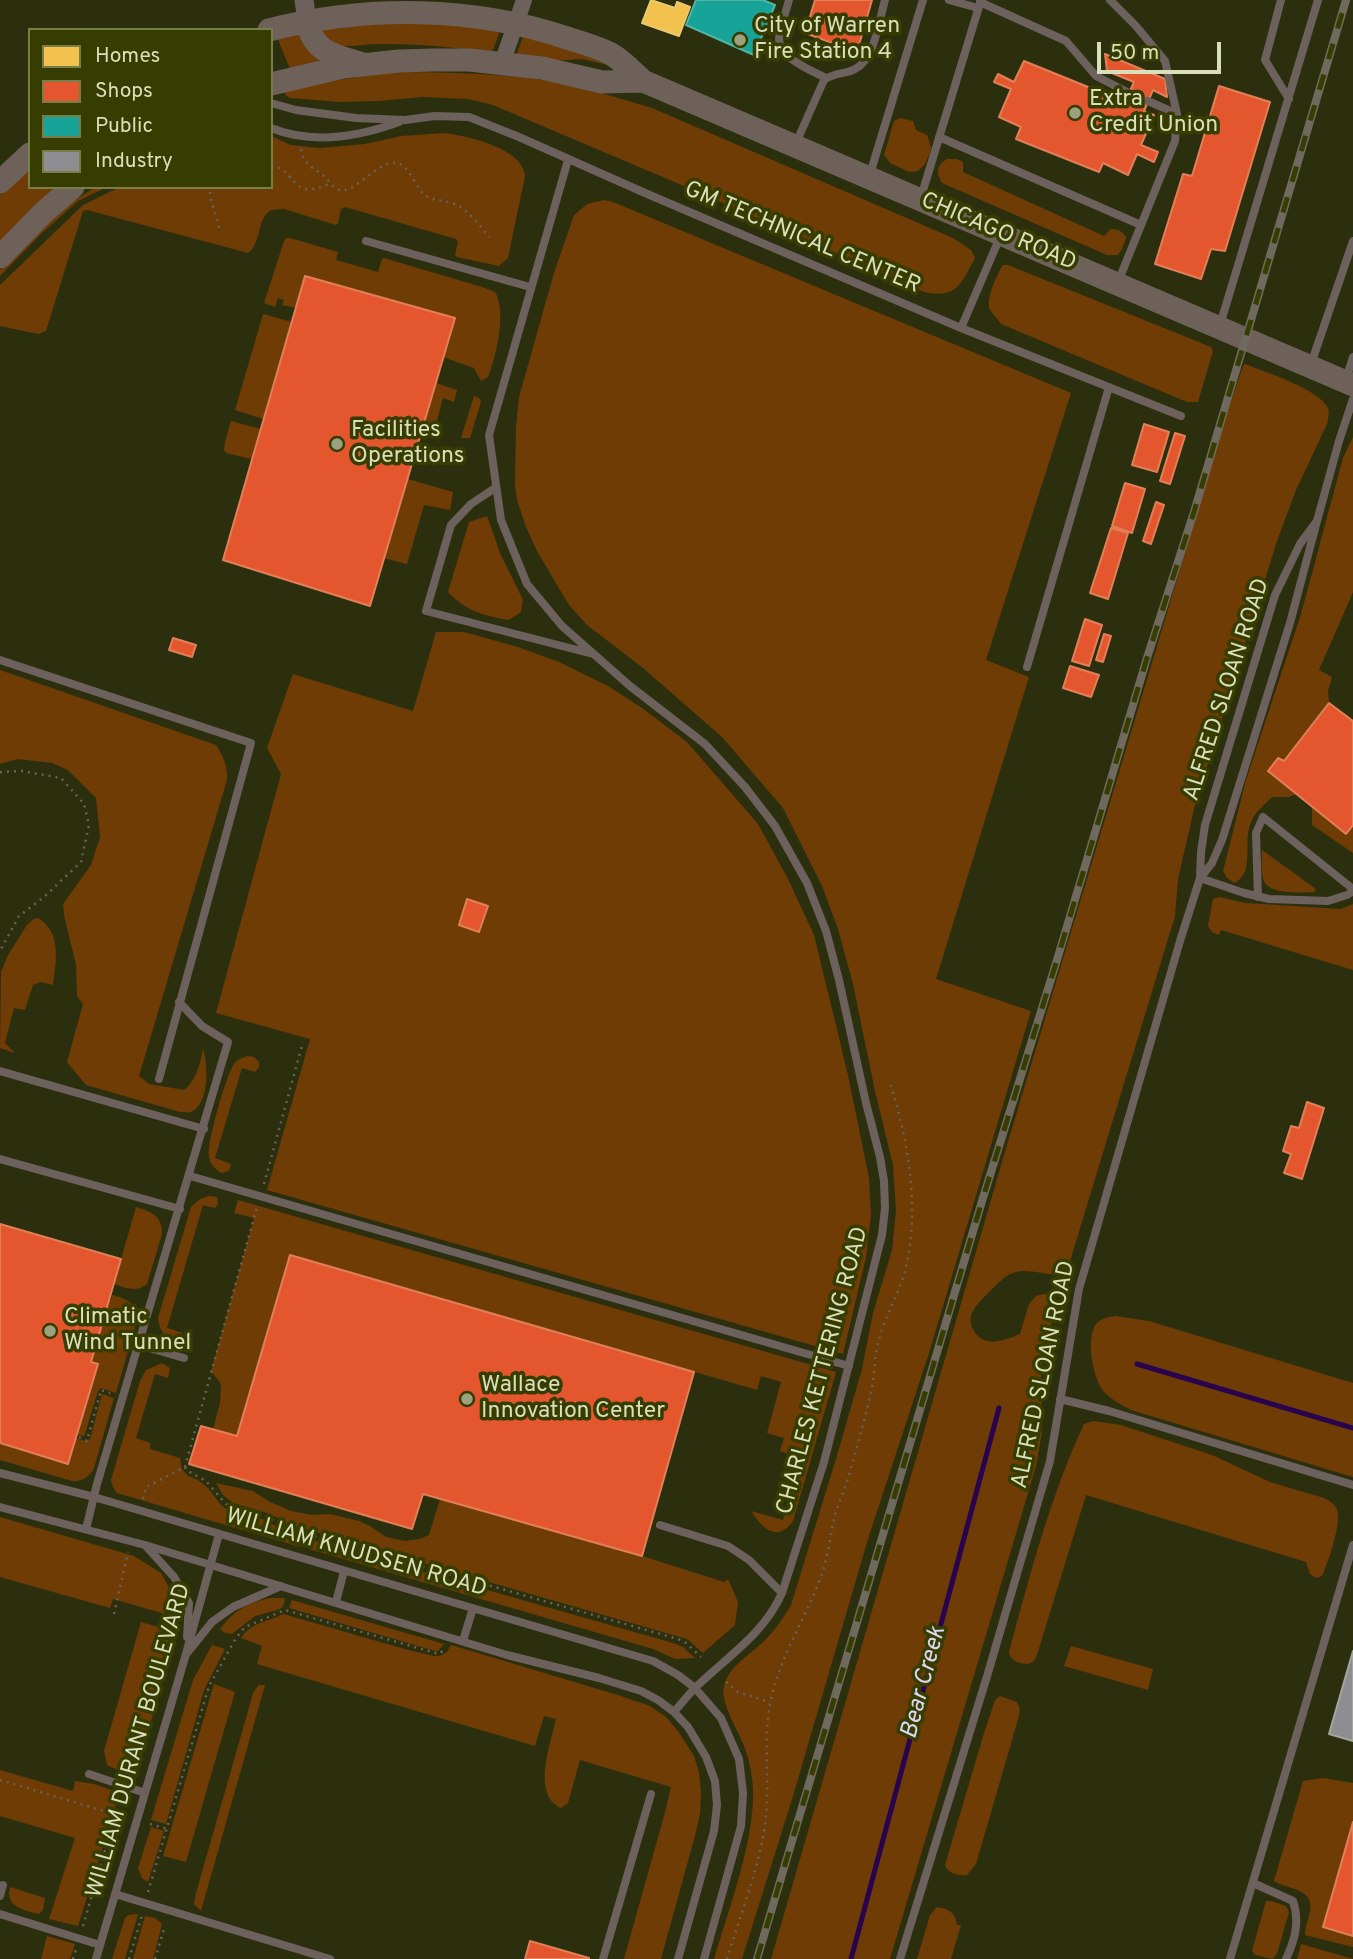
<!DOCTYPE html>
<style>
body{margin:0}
#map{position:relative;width:1353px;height:1959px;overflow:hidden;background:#2c2f0e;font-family:Overpass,sans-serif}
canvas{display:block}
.legend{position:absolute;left:28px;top:28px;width:245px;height:161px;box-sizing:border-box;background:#373d00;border:2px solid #787e4a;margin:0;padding:9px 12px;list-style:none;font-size:21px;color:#d9dfba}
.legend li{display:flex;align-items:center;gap:14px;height:35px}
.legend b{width:35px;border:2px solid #787e4a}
.scale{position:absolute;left:1097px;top:42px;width:124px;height:32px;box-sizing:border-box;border:4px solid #d9dfba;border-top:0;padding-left:9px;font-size:21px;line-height:24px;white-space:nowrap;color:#d9dfba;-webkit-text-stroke:5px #373d00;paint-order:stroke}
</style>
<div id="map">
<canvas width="1353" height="1959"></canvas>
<ul class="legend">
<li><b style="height:19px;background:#f2c14e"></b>Homes</li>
<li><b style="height:19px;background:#e4572e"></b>Shops</li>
<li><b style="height:19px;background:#17a398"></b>Public</li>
<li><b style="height:19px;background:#8d8d92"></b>Industry</li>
</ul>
<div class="scale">50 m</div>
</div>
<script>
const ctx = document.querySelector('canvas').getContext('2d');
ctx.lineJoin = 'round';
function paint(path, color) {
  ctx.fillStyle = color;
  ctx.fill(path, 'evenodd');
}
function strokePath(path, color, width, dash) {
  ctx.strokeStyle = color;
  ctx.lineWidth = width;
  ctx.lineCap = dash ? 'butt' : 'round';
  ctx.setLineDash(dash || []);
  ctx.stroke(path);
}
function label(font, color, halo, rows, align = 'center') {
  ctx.font = font + ' Overpass,sans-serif';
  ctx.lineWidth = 7;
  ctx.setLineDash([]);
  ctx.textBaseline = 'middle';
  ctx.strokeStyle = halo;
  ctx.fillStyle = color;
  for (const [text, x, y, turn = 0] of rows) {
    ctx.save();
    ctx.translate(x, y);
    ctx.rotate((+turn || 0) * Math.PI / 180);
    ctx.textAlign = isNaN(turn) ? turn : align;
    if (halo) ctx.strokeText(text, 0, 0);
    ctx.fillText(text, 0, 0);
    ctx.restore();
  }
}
const green = new Path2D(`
 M428,22L498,31L499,34L492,52L490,53C454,47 420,44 385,44C366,43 347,49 329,44L320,29L356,23Z
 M293,33L300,35L321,60L319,63L290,69L277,37Z
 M523,37L575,50L608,65L582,59L551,61L518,55L517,53Z
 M391,72C434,72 478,73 521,77C565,82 610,95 652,108L953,238L971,250L975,258C961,284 957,299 924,292L698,192L493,105L468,99L423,97L379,101L339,102L290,98L285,95V92L311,84Z
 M900,118L913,121L916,130L927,135L931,147L930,153L925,164L918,171L909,172L890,163L884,155L894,121Z
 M444,133C467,136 523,148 525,176L508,258L499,266L457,257L455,255L458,242L456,239L345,207L341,209L338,223L336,225L284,209L271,210C256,219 262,243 248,253L87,210L83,211L46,331L38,334L0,326V285L83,205L120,187H271V136L291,145L319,148L365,144L401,136Z
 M947,159H957L963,162V172L1104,236L1111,229C1118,229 1123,231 1126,238L1122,249L1118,255H1107L942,183C936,172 936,166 947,159Z
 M30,168V187H59L0,244V194Z
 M97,187H107L78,201L42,233L0,276V270C30,240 59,206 97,187Z
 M604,200L613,202L1071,393L986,660L1029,677L936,979L1031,1011L929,1353L868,1539L793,1796L742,1959H714C729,1908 755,1840 753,1788C752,1775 750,1763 746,1751C741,1734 719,1703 724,1686C730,1664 751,1655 766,1639C776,1629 784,1617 791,1605L836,1459L862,1369L873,1313L892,1250L896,1211L893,1165L875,1091L853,984L838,929L822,886L783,808L722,737L643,668L587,625L569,605L537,551L526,527L517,500L515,486L516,426L519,397L554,273L574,215L587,204Z
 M287,238H290L338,252L336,260L378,272L382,259L384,258L482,287L495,292C507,311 496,357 488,377L481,381L474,368L443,357L455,318L306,276L296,308L282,305L284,300L278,298L275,307L264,303L284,241Z
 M1003,265H1008L1211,347L1213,351L1198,402H1187L1001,324C998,319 993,315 990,310C985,300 997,274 1003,265Z
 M263,314L292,322L263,419L235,410Z
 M1245,364C1265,372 1319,389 1328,408C1330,413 1328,419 1327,424L1296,490L1276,544L1194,809L1178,879L1175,916L1067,1271C1054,1280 1029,1266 1013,1273C1004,1276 998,1284 991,1290C985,1297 977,1303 973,1311C970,1317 970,1321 972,1327C981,1349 1003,1341 1020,1334L1029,1304L1036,1296C1045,1293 1054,1293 1056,1303L1041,1369L1042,1432L1036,1466L890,1959H771L1004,1155L1225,420L1243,366Z
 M436,383L457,390L454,402L443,398L434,432L423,428Z
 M474,396L479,398L481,402L470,438H461Z
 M231,421L261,429L252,459L226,453L224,450L225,442Z
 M1353,437V592L1319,670L1332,677L1328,691L1329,703L1284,761L1277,758L1268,771L1297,794L1289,797H1272C1265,804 1255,812 1251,822C1242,841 1256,873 1234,883L1227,878L1223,871L1246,780L1301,614L1343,458Z
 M408,479L453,492L450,510L424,505L407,564L384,558Z
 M487,516L500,553L523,600L521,612L509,620C484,616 466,611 448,592L469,522Z
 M436,632H464L518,647L559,662L608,686L642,708L687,742L758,824L788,879L814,935L848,1075L869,1178L871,1215L866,1257L843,1354L267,1190L310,1039L216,1013L281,774L267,748L293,674L413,711Z
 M0,670L216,745C223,756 228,766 227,780L139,1076L149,1084L184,1090C197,1080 200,1063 203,1049C208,1064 210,1104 191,1112C188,1113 183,1112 180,1112L86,1085L67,1062L83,1004L77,996L76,965L64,915L63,904L91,865L100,837L96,798L68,770L52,763L18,759L0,764Z
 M1312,807L1346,834L1353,825V853L1312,825Z
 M1262,850L1316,889L1314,892C1302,893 1272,894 1265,883C1260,875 1262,859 1262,850Z
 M1219,897L1246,903L1341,909L1353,904V970L1221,930L1219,935L1212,932L1208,926L1213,899Z
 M38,918C62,932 56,962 53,985L41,982L33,985L25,1010L14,1008L5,1043L15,1053L0,1048L1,972L8,955L27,925L34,919Z
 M247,1056L254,1057L259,1062V1067L255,1072L242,1068L215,1158L231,1164L229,1171L221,1173C214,1168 209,1163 209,1155C207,1142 226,1076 234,1064C237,1059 242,1058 247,1056Z
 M209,1196L217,1197L218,1204L215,1208L203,1205L167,1328L183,1333L177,1341H171C163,1334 159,1329 158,1318L191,1207L200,1199Z
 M238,1200L836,1372L793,1521C777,1543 763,1529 751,1511L783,1520L800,1458L780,1451L784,1438L767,1433L781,1382L761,1376L757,1390L290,1255L237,1436L213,1429L220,1403L221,1384L211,1371L254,1218L234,1213Z
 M136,1207C152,1212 162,1215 162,1234L147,1284C136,1293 126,1288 114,1284Z
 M112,1295C126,1299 139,1303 137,1320L116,1393L101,1388L98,1391L85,1434L84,1436L77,1435L98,1364L91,1362L109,1300H111Z
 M1116,1316L1149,1321L1353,1383V1477L1131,1410C1122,1405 1112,1400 1104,1392C1093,1379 1085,1339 1096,1324C1102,1318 1108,1317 1116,1316Z
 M162,1363L170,1368L168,1378L155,1374L136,1438L150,1443V1449L180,1458L182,1469L188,1476L198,1480L208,1488L221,1505L228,1510L265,1520L284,1531L303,1536L300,1547L117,1493L113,1487L111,1480L140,1381L146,1370Z
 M102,1394L114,1398L94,1468C89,1477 82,1482 72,1481L0,1460V1443L68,1464L76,1438L85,1441L90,1439Z
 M1093,1421L1121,1425L1212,1455L1270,1482L1324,1498C1330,1501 1334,1504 1337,1509C1342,1523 1328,1563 1322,1576L1316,1578L1310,1574L1306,1562L1086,1495L1037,1655L1034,1661L1028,1664C1020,1664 1010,1661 1009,1652C1030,1575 1050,1497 1084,1424Z
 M216,1483L253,1491L270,1502L291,1511L312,1515L330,1514L359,1521L370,1526L386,1537L405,1541L419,1539L429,1535L440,1499L642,1556L724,1582L728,1579L738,1602L735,1625L703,1653L687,1639L287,1524L271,1514L233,1503L223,1495Z
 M0,1517L134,1556L161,1573L171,1591L165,1614L113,1599L110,1608L0,1577Z
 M312,1540L673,1643L683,1647L695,1658L675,1659L653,1649L309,1549Z
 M270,1598H285L283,1607L277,1610L255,1616L232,1634L225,1633L220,1629C233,1611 249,1602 270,1598Z
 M292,1600L444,1644L438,1651H435L289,1608Z
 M283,1614L408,1650L434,1656H440L447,1652L451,1645L621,1696L650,1706L666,1717L678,1731L694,1756L699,1773L701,1792L700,1813L696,1832L661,1959H624L664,1816L671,1787L580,1760L568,1803L561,1808C531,1795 551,1742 556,1719L544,1716L535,1746L257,1664L262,1646L241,1638C251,1622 268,1622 283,1614Z
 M141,1622L176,1632L139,1764L122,1772L107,1765L104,1751Z
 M212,1645L225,1649L204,1690L166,1824L151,1820L193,1680Z
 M1071,1646L1153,1669L1148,1690L1064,1666Z
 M214,1684L235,1692L186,1862L163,1856Z
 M259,1685H265L201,1911L194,1904L196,1893L252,1697L254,1691Z
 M1000,1696L1017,1702L1020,1709L1019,1716L976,1864L967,1875C959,1876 948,1874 945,1865L984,1733L995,1700Z
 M0,1770L73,1791L75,1781L94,1784L117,1792V1801L78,1926L49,1919L75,1838L0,1816Z
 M1323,1778L1353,1783V1822L1323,1926L1353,1936V1947L1305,1935C1305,1926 1309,1919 1310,1911C1314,1888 1289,1890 1274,1881L1303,1781Z
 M151,1827L164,1831L148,1882L142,1878L138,1868Z
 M10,1887L45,1898L43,1910L39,1914C23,1910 5,1907 10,1887Z
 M1266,1901H1271L1286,1906L1289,1912L1277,1954L1272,1959L1255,1955L1252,1951Z
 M937,1907C948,1909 956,1912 957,1925H961L951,1959H917L930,1915Z
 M138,1914L125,1959H112L125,1918L128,1915Z
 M145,1916L155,1918L162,1924L153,1959H133Z
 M47,1936L75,1944L70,1959H41Z
 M1301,1944L1353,1959H1297Z`);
const homes = new Path2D(`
 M651,0L675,8L677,2L690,7L679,36L642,23Z`);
const shops = new Path2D(`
 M815,0H872L857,52L805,33Z
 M1105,54L1165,79L1167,97L1153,90L1144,111L1154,115L1141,145L1158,152L1154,162L1137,154L1128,175L1103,163L1099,172L1016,139L1021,127L999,117L1011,89L994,82L998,74L1014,82L1024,61L1125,102L1134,82L1107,71Z
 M1219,86L1270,102L1225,251L1211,249L1201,279L1155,264L1183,174L1192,176Z
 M305,276L455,318L370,606L223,560Z
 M1144,424L1169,432L1157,472L1132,465Z
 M1175,433L1185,436L1170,484L1160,481Z
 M1125,483L1145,489L1132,533L1112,526Z
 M1156,502L1164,505L1151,544L1143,541Z
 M1111,528L1128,533L1108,599L1090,593Z
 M1085,619L1102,625L1089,666L1072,661Z
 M1104,634L1111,636L1103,662L1096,660Z
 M173,638L196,645L192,657L169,650Z
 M1070,666L1099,675L1091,697L1063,688Z
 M1329,703L1353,721V825L1346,834L1268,771L1278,758L1284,761Z
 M467,899L488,906L479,932L459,925Z
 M1307,1102L1324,1108L1302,1179L1284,1173L1291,1154L1283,1151L1291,1126L1299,1128Z
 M0,1224L121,1259L91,1362L98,1364L68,1464L0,1443Z
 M290,1255L694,1372L642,1556L423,1494L412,1529L189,1464L201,1426L237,1436Z
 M1353,1822V1936L1323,1927Z
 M530,1941L589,1958V1959H525Z`);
const public = new Path2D(`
 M696,0H763L775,5L754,55L686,25Z`);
const industry = new Path2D(`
 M1353,1651V1741L1329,1734Z`);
const stream = new Path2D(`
 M1137,1364L1353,1428
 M851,1959L999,1408`);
const path = new Path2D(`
 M301,149C303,162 310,166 320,173C328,178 332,188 340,190C356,194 377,160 397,163C410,166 415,187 425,195C434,202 445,200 455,204C469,210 480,227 490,237
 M271,167C289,165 292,189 308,189C316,190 324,186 331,183
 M214,187L210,190V196L220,231
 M0,772L22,771L61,778L84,804L89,825L81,862L44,897L19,916L0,951
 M264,1184L303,1042
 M79,1437L87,1441L101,1390L110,1393
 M185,1467L257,1207
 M185,1467L186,1470L206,1481L226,1504L268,1517L286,1527L308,1534L305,1546
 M143,1499L146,1487L185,1467
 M308,1534L678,1639L686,1643L701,1657
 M114,1614L128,1552
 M726,1682L738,1692L769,1702
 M0,1780L127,1818
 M150,1824L167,1829
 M148,1892L209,1686L236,1638L245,1627L285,1610L439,1654L446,1648
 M83,1926L120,1798
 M73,1959L76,1949
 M129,1959L142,1915
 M155,1959L164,1929
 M727,1959C740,1915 762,1861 766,1816C770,1775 762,1735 772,1695C782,1653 806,1617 821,1577C828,1557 830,1536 835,1515C839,1502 845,1489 849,1475C857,1448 864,1421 871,1393C875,1374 874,1354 880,1336C886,1314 899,1294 905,1271C920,1210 909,1142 890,1083`);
const service = new Path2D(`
 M789,0C786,12 780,27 779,39C779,58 812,71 826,78
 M949,0L978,8
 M1110,0L1136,26L1165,61L1177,114L1175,141L1118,282
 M1281,0L1265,60L1289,99
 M980,2L1066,41L1096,76L1129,93
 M1148,101L1177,114
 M271,103L296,110L356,118L405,120L435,116L469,117L519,137L645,193L961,328L1181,416
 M271,128C313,145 358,137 399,122
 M939,137L1141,225
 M796,143L824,80C835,72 844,75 855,69C875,59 879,20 885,0
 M568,160L489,435L501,520L527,584L562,626L630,686L705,744L745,787L775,826L807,883L826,931L839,980L866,1103L880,1157L884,1181L885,1208L882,1235L824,1462L782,1593C764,1634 727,1657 696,1687C688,1695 681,1704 674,1712
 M870,174L923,0
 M921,197L981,0
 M366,241L530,287
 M1220,325L1318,0
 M961,328L1000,237
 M1311,364L1353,241
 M1346,379L1353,357
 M495,488L471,504L451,525L426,611L593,654
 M1317,521L1339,441L1353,399
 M0,660L251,743L159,1079
 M1027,667L1109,387
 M1200,878L1244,893L1269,899L1328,901L1347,895L1353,891
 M1258,897L1256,833L1263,817L1353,889
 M0,1071L204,1129
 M0,1159L180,1209
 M190,1176L849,1366
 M139,1345L184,1358
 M1060,1399L1109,1411L1353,1485
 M0,1473L94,1497L653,1661L678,1675L695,1688L721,1718L739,1759L743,1793L741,1826L704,1959
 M0,1507L145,1545L507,1655L599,1678L641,1691L658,1700L674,1712L688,1727L706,1757L715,1781L717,1805L714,1831L678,1959
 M660,1525L728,1546L749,1560L782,1593
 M86,1529L97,1484L228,1042L202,1026L179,1002
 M146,1546L174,1577L189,1603L187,1637
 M336,1602L344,1571
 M463,1641L473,1608
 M188,1652L212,1622L233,1607L281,1586
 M89,1774L145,1793
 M1253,1883L1293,1901C1300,1921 1295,1940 1286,1959
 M115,1894L330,1959
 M0,1896L3,1885
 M0,1914L100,1945
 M96,1959L186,1654L219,1534
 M603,1959L651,1794
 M900,1959L988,1673L1050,1461L1079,1289L1180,941L1200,878L1201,852L1205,825L1275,595L1300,544L1317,521L1290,623L1222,840L1212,863L1200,878
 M1230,1959L1353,1545`);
const minor = new Path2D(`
 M502,63L524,0`);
const tertiary = new Path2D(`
 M304,0L307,21`);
const secondary = new Path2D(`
 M307,21C313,52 333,55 360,63
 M269,30C367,5 474,6 570,39C583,43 598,47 611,54C622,60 633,72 643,81L1353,385
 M271,84L343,67L399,61L434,60H469L542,68L602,82L643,81
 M0,182L30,154
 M0,257L44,212L73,187`);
const rail = new Path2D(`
 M757,1959L982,1201L1057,960L1147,658L1194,512L1346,0`);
const markers = [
 [740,40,7,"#9ca17e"],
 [1075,113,7,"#9ca17e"],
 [337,444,7,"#9ca17e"],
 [50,1331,7,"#9ca17e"],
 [467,1399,7,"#9ca17e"]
];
const poiNames = [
 ["City of Warren",754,27],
 ["Fire Station 4",754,53],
 ["Extra",1089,100],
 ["Credit Union",1089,126],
 ["Facilities",351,431],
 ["Operations",351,457],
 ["Climatic",64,1318],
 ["Wind Tunnel",64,1344],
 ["Wallace",481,1386],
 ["Innovation Center",481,1412]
];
const streetNames = [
 ["CHICAGO ROAD",998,233,23],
 ["GM TECHNICAL CENTER",802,239,23],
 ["ALFRED SLOAN ROAD",1228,690,-72],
 ["CHARLES KETTERING ROAD",824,1371,-75],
 ["ALFRED SLOAN ROAD",1045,1375,-78],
 ["WILLIAM KNUDSEN ROAD",356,1554,16],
 ["WILLIAM DURANT BOULEVARD",140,1741,-74]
];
const waterNames = [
 ["Bear Creek",925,1683,-75]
];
paint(green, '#6f3c05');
paint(homes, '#f2c14e');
strokePath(homes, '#eaca6e', 2);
paint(shops, '#e4572e');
strokePath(shops, '#e18058', 2);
paint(public, '#17a398');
strokePath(public, '#51b5a2', 2);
paint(industry, '#8d8d92');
strokePath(industry, '#a4a69e', 2);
strokePath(stream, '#27044d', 5);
strokePath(path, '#696257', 2.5, [2, 5]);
strokePath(service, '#6d615d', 8);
strokePath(minor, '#6d615d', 16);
strokePath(tertiary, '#6d615d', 19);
strokePath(secondary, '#6d615a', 23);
strokePath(rail, '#706a5e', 8);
strokePath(rail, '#373d00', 5, [16]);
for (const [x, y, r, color] of markers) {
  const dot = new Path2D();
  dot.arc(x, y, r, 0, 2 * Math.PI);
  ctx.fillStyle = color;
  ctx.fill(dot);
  strokePath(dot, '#373d00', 2.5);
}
label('23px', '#d9dfba', '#373d00', poiNames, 'left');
label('23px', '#d9dfba', '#373d00', streetNames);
label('italic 24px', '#ded8f5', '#373d00', waterNames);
</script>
